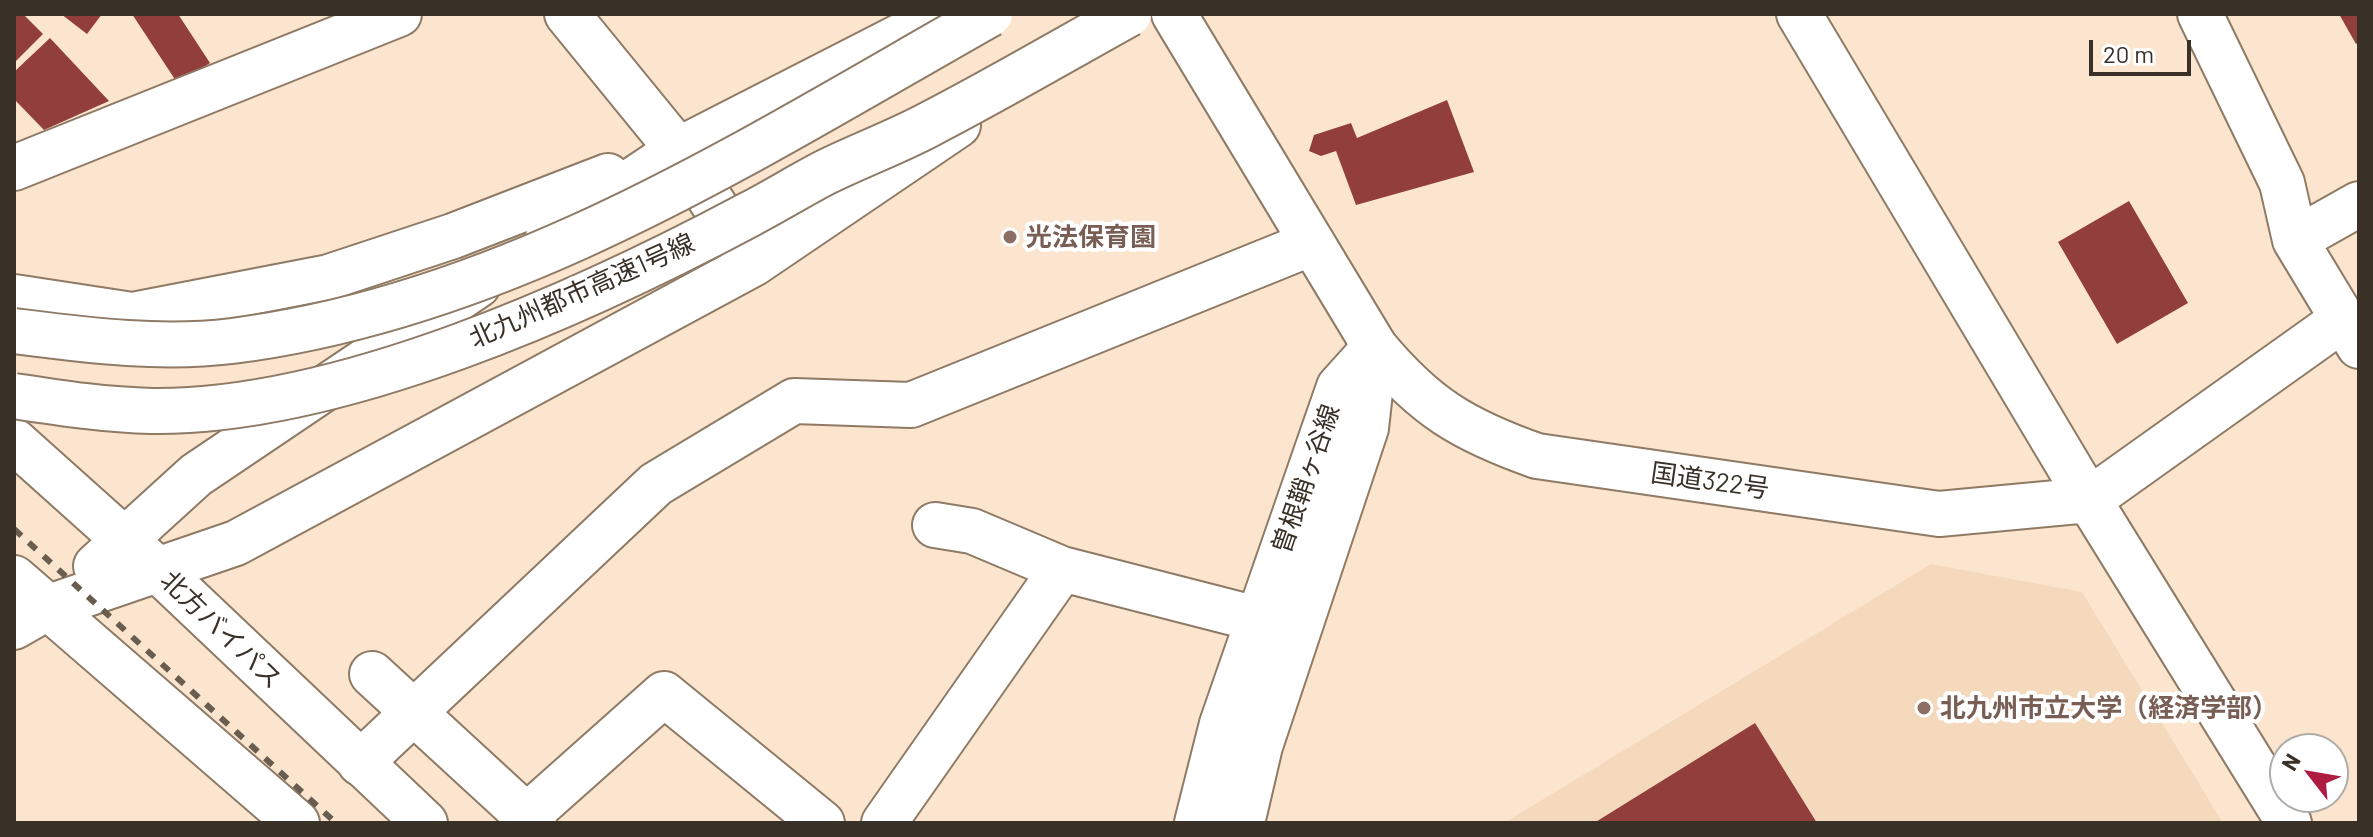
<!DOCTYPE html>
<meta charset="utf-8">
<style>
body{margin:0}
#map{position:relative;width:2373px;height:837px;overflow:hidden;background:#fce5ce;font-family:Barlow,sans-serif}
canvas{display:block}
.frame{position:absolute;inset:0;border:16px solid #393128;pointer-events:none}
.north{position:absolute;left:2269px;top:733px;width:80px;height:80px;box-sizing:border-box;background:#fff;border:2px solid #b0ada9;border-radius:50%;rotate:301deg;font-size:22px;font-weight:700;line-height:32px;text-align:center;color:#393128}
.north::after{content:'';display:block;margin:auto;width:28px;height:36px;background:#af1b41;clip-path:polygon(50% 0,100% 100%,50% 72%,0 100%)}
.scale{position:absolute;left:2089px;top:40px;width:102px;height:36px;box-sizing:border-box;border:4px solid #393128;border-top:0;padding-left:10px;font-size:24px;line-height:28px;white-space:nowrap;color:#393128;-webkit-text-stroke:6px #fff;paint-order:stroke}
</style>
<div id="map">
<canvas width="2373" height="837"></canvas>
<div class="frame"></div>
<div class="north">N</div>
<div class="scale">20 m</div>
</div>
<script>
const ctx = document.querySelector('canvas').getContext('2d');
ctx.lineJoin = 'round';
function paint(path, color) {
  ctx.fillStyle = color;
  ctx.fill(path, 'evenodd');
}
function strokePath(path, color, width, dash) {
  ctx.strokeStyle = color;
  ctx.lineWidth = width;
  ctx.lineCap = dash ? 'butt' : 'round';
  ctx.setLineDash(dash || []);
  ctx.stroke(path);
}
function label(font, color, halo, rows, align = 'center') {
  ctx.font = font + ' Barlow,"Noto Sans JP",sans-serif';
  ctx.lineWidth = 8;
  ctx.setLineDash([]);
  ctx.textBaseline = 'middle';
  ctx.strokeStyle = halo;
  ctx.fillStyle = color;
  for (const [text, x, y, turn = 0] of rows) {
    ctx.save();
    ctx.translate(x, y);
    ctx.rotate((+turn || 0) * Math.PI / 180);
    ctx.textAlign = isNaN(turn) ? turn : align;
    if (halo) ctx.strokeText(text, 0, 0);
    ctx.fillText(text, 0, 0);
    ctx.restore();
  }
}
const built = new Path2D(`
 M1931,564L2082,592L2223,823H1504Z`);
const building = new Path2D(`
 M14,14H23L43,34L14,63Z
 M61,14H102L87,34Z
 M132,14H178L210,63L178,84Z
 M2339,14H2359V42L2356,44Z
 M50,38L109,101L44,130L14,99V72Z
 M1447,100L1474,172L1356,205L1336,151L1321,156L1309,151L1314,135L1351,123L1357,138Z
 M2129,201L2188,303L2117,344L2058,242Z
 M1755,723L1817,823H1594Z`);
const minor = new Path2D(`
 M567,14L678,150L747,255
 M1799,14L2089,500L2343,319
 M2200,14L2282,183L2295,240L2359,346
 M14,168L399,14
 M548,237L678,150L944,14
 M2295,240L2359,204
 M14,297L132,315L329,277L453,236L608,176
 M935,525L972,531L1062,569L1257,619
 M96,566L196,475L478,285
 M14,627L49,607L236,543L753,264L958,125
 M372,674L534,823
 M360,763L656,484L794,401L911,405L1312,243
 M527,816L664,694L822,823
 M884,823L1062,569`);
const major = new Path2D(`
 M1197,823L1222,724L1339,387L1375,347
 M1242,823L1260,746L1366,428L1375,347`);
const highway = new Path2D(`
 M1174,14L1375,347C1425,407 1463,430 1537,456L1939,514L2089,500L2289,823
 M14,441L158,570L425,823
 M14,578L297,823`);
const rail = new Path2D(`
 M14,529L336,823`);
const highwayBridge = new Path2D(`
 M14,331C86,340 159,350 232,341C510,306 751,149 990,14
 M14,396C60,403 105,410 152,411C340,413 585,302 750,214C775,201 799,186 824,173C858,156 894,143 928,125C996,90 1062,51 1129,14`);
const markers = [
 [1010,237,8,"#8d6e63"],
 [1924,708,8,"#8d6e63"]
];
const educationNames = [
 ["光法保育園",1026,237],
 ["北九州市立大学（経済学部）",1940,708]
];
const streetNames = [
 ["北九州都市高速1号線",582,291,-24],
 ["曽根鞘ヶ谷線",1306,479,-71],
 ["国道322号",1710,481,8],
 ["北方バイパス",221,630,44]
];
paint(built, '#f5d9bc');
paint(building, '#923e3d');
strokePath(minor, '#8e7a65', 48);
strokePath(major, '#8e7a65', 48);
strokePath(highway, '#8e7a65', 48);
strokePath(minor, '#fff', 44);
strokePath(major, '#fff', 44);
strokePath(highway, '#fff', 44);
strokePath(rail, '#695d50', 6, [10, 10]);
strokePath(highwayBridge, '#8e7a65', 48, []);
strokePath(highwayBridge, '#fff', 44);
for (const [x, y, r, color] of markers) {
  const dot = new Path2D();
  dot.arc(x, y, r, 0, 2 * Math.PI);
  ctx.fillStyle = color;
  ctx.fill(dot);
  strokePath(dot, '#fff', 3);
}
label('bold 26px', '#785e54', '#fff', educationNames, 'left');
label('26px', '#393128', '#fff', streetNames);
</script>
